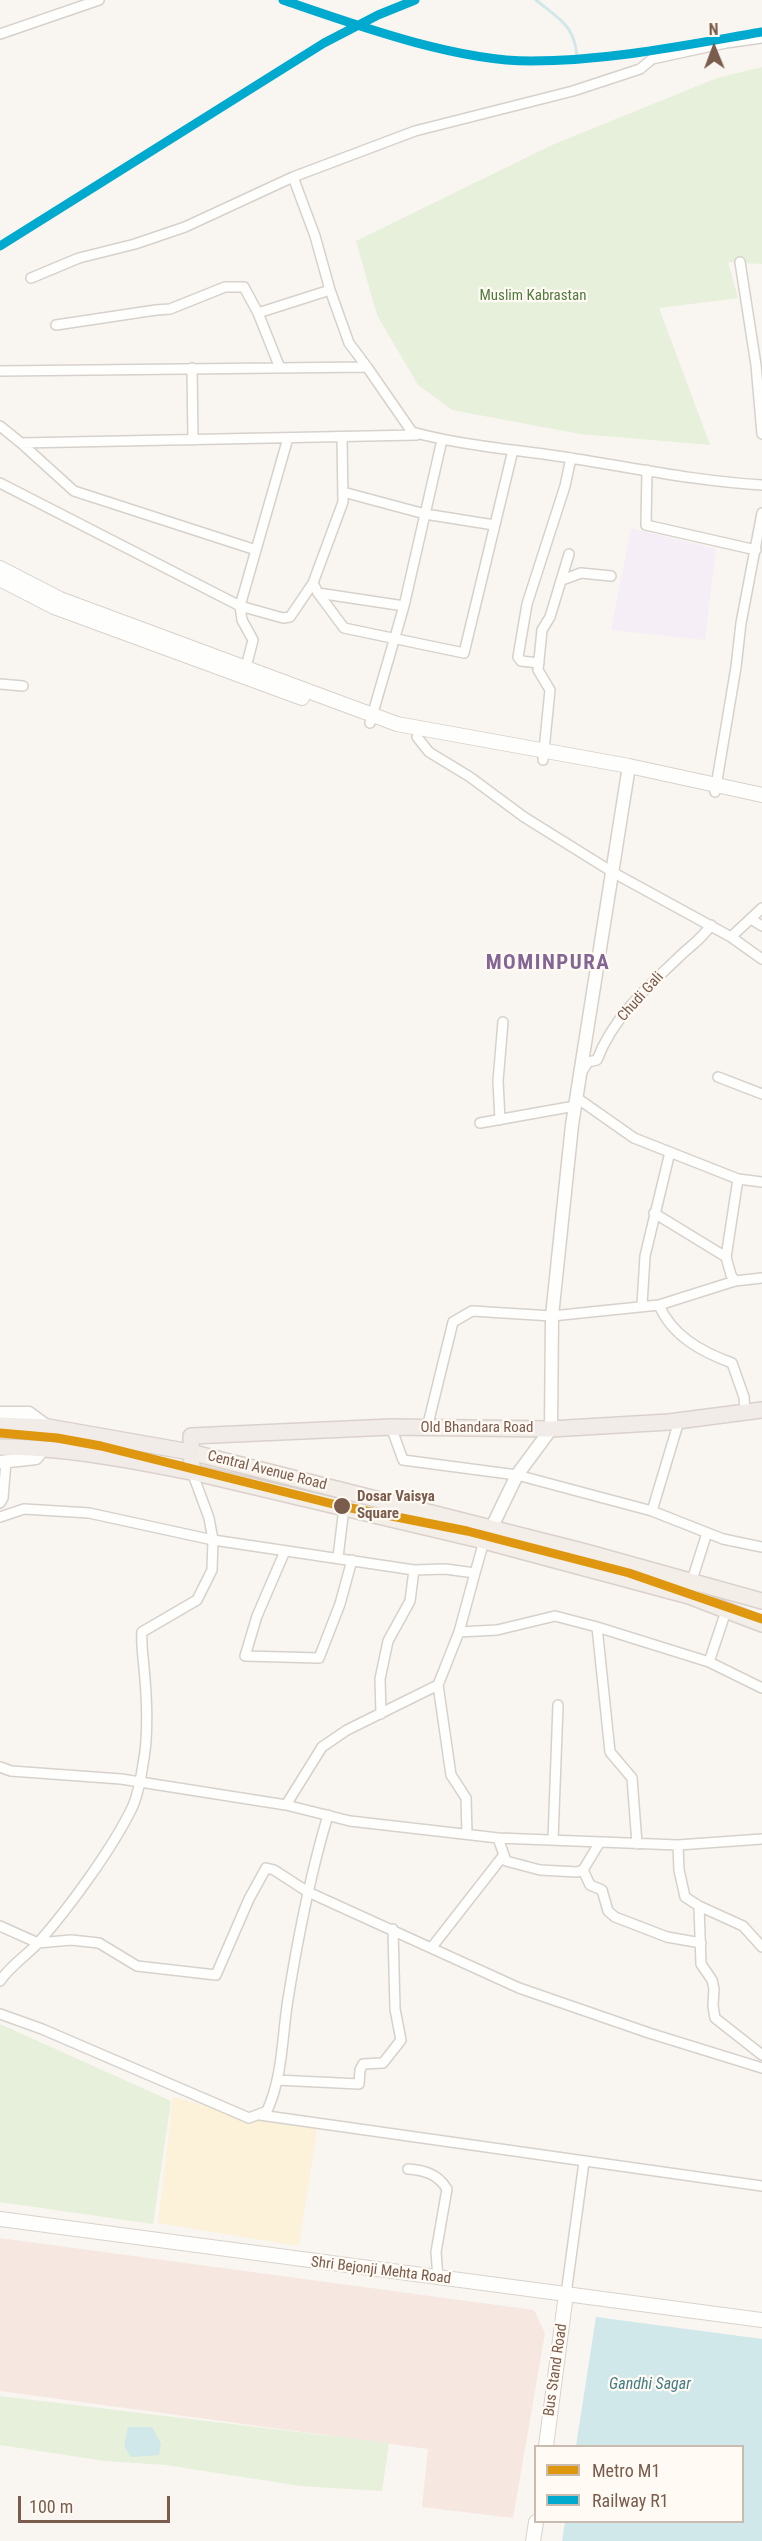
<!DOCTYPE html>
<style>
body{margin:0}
#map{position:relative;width:762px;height:2541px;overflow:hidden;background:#f9f5f0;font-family:"Roboto Condensed",sans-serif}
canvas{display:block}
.legend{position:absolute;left:534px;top:2445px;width:210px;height:78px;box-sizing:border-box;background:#fffaf3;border:2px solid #cabbb1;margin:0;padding:8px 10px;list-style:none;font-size:18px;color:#7a5c4d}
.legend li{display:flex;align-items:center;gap:12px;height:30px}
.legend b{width:30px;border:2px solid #cabbb1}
.north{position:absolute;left:684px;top:18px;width:60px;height:60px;-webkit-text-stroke:4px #fffaf3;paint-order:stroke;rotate:359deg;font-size:16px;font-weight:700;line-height:24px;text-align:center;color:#7a5c4d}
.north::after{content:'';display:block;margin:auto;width:21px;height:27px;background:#7a5c4d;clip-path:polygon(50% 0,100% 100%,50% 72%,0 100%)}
.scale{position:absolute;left:18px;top:2496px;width:152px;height:27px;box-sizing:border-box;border:3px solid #7a5c4d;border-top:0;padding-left:8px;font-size:18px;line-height:21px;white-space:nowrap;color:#7a5c4d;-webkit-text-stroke:4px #fffaf3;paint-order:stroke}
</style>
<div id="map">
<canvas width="762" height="2541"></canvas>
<ul class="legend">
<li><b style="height:8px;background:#de970f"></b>Metro M1</li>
<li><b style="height:8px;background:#00a9ce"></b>Railway R1</li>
</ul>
<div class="north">N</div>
<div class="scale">100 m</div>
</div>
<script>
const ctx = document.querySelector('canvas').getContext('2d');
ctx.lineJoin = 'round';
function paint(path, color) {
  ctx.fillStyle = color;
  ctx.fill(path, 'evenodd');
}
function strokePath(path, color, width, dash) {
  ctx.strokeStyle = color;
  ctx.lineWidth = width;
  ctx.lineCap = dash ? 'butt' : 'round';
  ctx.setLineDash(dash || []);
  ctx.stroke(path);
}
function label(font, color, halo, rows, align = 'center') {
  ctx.font = font + ' "Roboto Condensed",sans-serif';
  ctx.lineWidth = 4.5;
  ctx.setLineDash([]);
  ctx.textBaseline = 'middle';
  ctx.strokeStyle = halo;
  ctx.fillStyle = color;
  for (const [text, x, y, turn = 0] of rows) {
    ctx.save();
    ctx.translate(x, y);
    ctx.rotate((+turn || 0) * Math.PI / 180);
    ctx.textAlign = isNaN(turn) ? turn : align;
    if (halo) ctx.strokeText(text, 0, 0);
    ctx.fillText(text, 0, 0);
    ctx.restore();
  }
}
const commercial = new Path2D(`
 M0,2238L534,2310L545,2333L513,2518L422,2507L428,2449L0,2391Z`);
const education = new Path2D(`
 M631,528L716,549L705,640L611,630Z`);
const green = new Path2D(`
 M762,67V264L728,262L738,298L659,308L710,445L580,434L452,410L418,385L377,315L356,241L552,145L717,78Z
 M0,2024L171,2101L153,2224L0,2202Z
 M0,2396L389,2443L382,2491L300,2486L166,2465L105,2461L0,2445Z`);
const sand = new Path2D(`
 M173,2097L259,2120L318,2123L299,2246L158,2223Z`);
const water = new Path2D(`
 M596,2317L762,2339V2541H562L565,2522H742V2446H576Z
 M128,2427H152L161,2444L159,2455L131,2457L124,2446Z`);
const stream = new Path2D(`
 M536,0C559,19 576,26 577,59`);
const minor = new Path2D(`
 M0,34L99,0
 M293,177L315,236L330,290
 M740,262L756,365L762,434
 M31,278L79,258L135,244L185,227L293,177L415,131L573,91L640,69L652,59L726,43L762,38
 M56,325L156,310L170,309L225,287H244L258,313
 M192,368L193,440
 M280,368L258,313L330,290L349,343L367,367
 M0,371L367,367L412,432C460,445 509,449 557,456C625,466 693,481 762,485
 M0,426L21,443L417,435
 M342,437L343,502L313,583L318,593L404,606
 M21,443L74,491L256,550
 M647,470L646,525L756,550
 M0,483L240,606L283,618L290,617L313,583
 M343,492L425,514L494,525
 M562,580L581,573L611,576
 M318,593L344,628L464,653L513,450
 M539,663L521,661L518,657L527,604L565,486L571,458
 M246,667L253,640L242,620L240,606L288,438
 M0,684L23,686
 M370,723L404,606L442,440
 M417,737L429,752L470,777L524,817L614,873L731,937L762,908
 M543,760L550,690L538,670L542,630L550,617L569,554
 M715,792L736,667L741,623L762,513
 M751,919L762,926
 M731,937L762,959
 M583,1070L588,1062L597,1060C612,1019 647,987 678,958C690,946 702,939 711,925
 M718,1077L762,1094
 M577,1098L634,1138L738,1179L762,1182
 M500,1120L498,1081L503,1022
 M480,1123L575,1106
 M654,1213L726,1257L731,1275L735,1281
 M726,1257L738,1179
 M642,1305L645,1256L670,1152
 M659,1305C672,1336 702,1352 732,1363L744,1397L745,1411
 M391,1427L403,1460L517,1475L652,1511L723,1539L762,1547
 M427,1428L453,1322L472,1311L552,1316L659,1305L735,1281L762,1278
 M192,1472L209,1518L213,1540L414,1570L445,1569L475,1573L484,1541
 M0,1503L3,1498L6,1462
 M652,1511L679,1421
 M0,1517L24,1509L89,1513L213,1540L212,1570L197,1600L142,1632C141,1645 143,1655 144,1668C147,1699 149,1734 143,1764C141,1778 138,1795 132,1808C112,1849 69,1908 38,1943C26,1956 10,1966 0,1981
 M285,1551L257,1616L245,1656L319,1658L340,1604L352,1560
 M338,1557L344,1508
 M475,1573L459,1632L497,1630L555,1616L597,1627L709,1662L726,1611
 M692,1580L707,1533
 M597,1627L610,1752L632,1778L637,1844
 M709,1662L762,1688
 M438,1685L451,1775L466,1798L467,1834
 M381,1714L380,1679L388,1641L410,1601L414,1570
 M0,1767L11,1771L121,1779L286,1805L350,1821L498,1838L678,1845L762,1839
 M286,1805L322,1747L347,1730L438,1685L459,1632
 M498,1838L506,1861L540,1870L577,1872L583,1870L600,1842
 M553,1840L558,1705
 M678,1845L679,1870L685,1897L699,1906L743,1926L762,1947
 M583,1870L590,1885L602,1890L608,1911L615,1917L667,1937L701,1943
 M699,1906L701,1964L712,1980L714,1989L713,2006L715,2018L762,2055
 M0,1926L38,1943L71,1940L99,1943L137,1966L216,1975L249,1899L266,1868L274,1870L308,1892L519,1988L649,2033L762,2068
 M432,1947L503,1856
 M0,2014L42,2029L249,2118L267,2111C283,2076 282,2036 288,1999C298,1937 310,1875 328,1815
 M277,2080L359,2084L360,2070L363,2064L383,2063L401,2040L395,2009L393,1929
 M260,2115L762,2186
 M408,2169C424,2170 438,2174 447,2189L436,2252L438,2278
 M566,2294L584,2162`);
const tertiary = new Path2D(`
 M0,1413H29L48,1427
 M0,1462L36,1458L43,1449
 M488,1535L517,1475L551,1429L552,1316L572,1125L629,766`);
const secondary = new Path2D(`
 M0,568L60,599L397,724L629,766L762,795
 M0,579L54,607L302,698
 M0,2219L762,2320
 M546,2446L566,2294
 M533,2541L536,2522`);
const primary = new Path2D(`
 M190,1452L582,1551L762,1601
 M192,1472L484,1541L689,1596L762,1624`);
const trunk = new Path2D(`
 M0,1425L48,1427L190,1452
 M0,1447C65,1447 128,1460 192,1472L191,1436L391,1427L551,1429L669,1422L762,1410`);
const rail = new Path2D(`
 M283,0C356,25 455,61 531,61C609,61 686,45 762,32
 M0,246L324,43L378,15L415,0`);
const rail1 = new Path2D(`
 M283,0C356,25 455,61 531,61C609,61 686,45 762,32
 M0,246L324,43L378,15L415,0`);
const metro1 = new Path2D(`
 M0,1433L57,1438L101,1446L341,1506L467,1531L629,1573L762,1619`);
const markers = [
 [342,1506,9,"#7a5c4d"]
];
const parkNames = [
 ["Muslim Kabrastan",533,296]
];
const streetNames = [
 ["Chudi Gali",641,997,-48],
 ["Old Bhandara Road",477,1428],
 ["Central Avenue Road",267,1471,14],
 ["Shri Bejonji Mehta Road",381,2271,7],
 ["Bus Stand Road",556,2370,-82]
];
const stopNames = [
 ["Dosar Vaisya",357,1497],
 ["Square",357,1514]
];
const waterNames = [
 ["Gandhi Sagar",650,2385]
];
const districtNames = [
 ["MOMINPURA",548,964]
];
paint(commercial, '#f6e8e1');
paint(education, '#f6eef6');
paint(green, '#e7f0db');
paint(sand, '#fbf2d9');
paint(water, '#d0e8ea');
strokePath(stream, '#d0e8ea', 3);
strokePath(minor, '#d7d1cb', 12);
strokePath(tertiary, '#d7d1cb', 15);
strokePath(secondary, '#d9d2cb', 16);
strokePath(primary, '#dad1cc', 18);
strokePath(trunk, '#dad1cc', 18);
strokePath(minor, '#fefefd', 9);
strokePath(tertiary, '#fefefd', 12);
strokePath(secondary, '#fefefd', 14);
strokePath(primary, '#f3eee8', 15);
strokePath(trunk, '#f2ece8', 15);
strokePath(rail, '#e6e3e7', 3, [9, 6]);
strokePath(rail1, '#00a9ce', 9);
strokePath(metro1, '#de970f', 9);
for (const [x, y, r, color] of markers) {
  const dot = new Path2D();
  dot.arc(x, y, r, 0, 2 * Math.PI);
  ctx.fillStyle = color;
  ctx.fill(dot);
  strokePath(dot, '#fffaf3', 2);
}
label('15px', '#537a41', '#fffaf3', parkNames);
label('15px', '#7a5c4d', '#fffaf3', streetNames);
label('bold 15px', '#7a5c4d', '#fffaf3', stopNames, 'left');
label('italic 16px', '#437c86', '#fffaf3', waterNames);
ctx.letterSpacing = '1.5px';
label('bold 21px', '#846695', '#fffaf3', districtNames);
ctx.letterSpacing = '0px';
</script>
